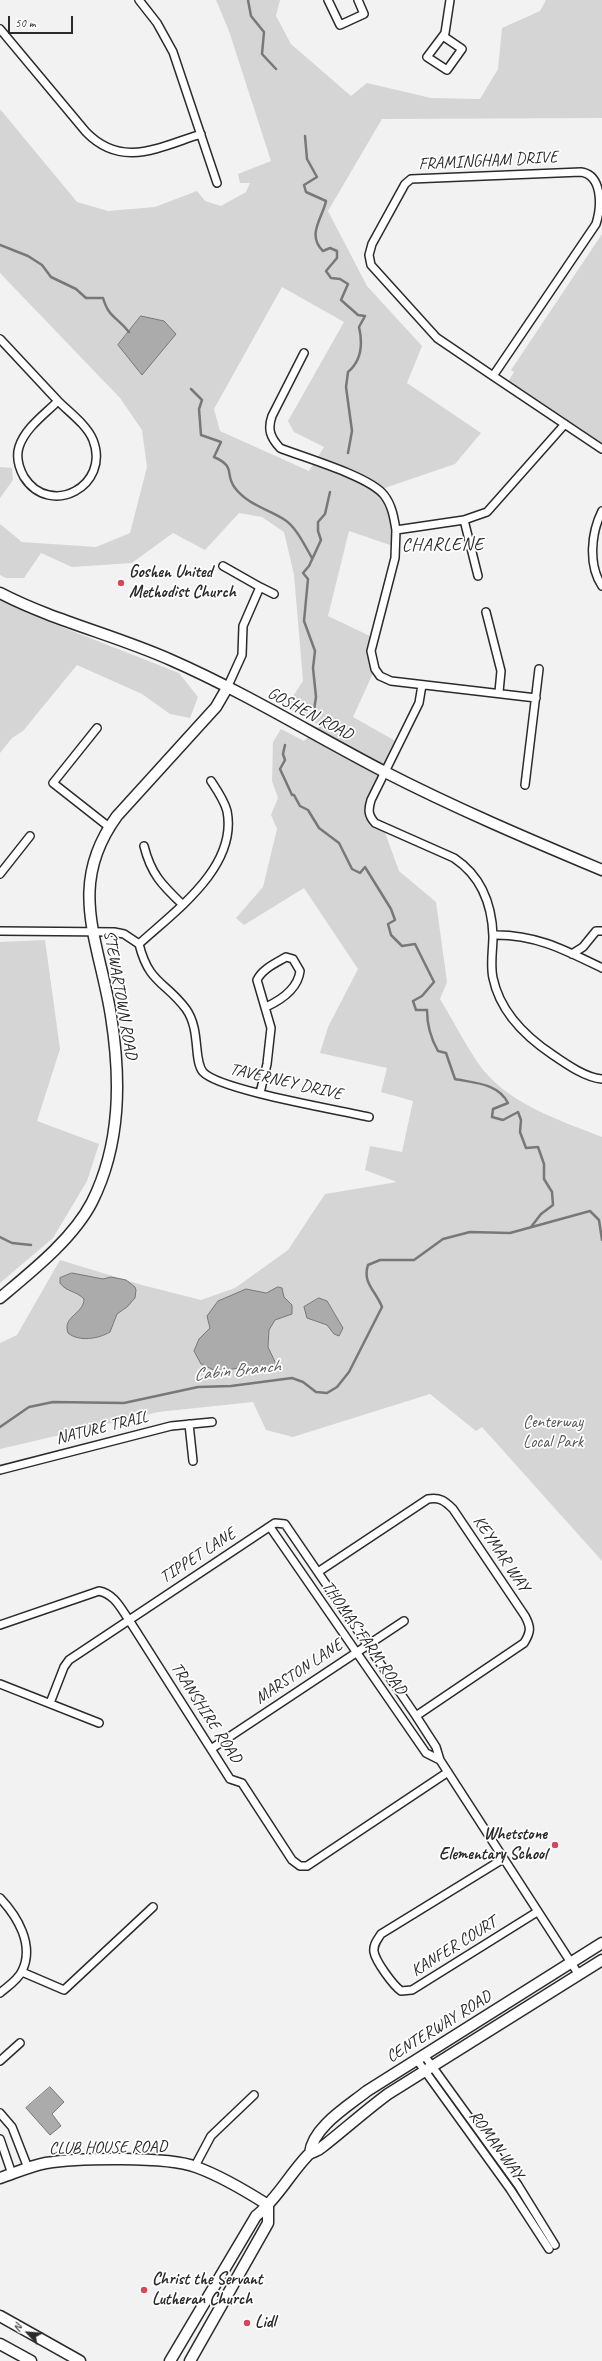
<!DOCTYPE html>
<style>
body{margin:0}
#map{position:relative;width:602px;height:2361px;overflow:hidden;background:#f2f2f2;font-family:Caveat,sans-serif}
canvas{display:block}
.north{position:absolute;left:8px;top:2313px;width:40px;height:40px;-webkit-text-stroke:3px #fff;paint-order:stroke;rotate:296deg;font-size:11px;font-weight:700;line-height:16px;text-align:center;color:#2b2b2b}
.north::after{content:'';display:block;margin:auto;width:14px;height:18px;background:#2b2b2b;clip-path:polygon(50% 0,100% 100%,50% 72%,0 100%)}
.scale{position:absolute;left:8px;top:16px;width:65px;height:18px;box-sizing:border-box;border:2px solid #2b2b2b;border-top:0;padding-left:5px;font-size:12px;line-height:14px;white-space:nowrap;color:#2b2b2b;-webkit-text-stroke:3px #fff;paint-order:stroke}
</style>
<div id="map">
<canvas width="602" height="2361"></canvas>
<div class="north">N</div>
<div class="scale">50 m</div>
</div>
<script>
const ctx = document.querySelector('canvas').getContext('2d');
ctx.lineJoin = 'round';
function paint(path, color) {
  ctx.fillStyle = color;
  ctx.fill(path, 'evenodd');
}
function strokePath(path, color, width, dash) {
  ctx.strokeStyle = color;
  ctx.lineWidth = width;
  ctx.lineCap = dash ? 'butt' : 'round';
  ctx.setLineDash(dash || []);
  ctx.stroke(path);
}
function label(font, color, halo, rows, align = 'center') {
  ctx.font = font + ' Caveat,sans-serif';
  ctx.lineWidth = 3.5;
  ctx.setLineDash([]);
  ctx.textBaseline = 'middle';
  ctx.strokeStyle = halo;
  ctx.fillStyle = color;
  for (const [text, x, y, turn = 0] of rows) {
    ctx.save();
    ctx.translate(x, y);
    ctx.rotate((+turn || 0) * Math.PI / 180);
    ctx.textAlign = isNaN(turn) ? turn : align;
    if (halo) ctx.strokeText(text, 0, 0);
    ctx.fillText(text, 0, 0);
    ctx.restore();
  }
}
const green = new Path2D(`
 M216,0H280L276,16L291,44L351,96L367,83L431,98L480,99L498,69L502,28L540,11L546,0H602V118L382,119L328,211L367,286L422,346L407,383L481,433L455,464L379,490L388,502L396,547L349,531L328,616L374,638L375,669L353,717L399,743L368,811L383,827L399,871L436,902L447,982L440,999C453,1020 470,1054 485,1072C514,1106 562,1121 602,1137V1561L482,1427L476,1431L430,1394L293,1437L266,1430L253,1402L158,1412L0,1449V1343L17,1335L60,1260L142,1285L201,1300L235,1288L288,1250L325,1194L397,1182L365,1170L370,1146L402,1152L413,1101L381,1092L387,1068L320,1053L328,1027L358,969L304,888L244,925L236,918L263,887L277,829L271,815L278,798L272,781L273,742L281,729L304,741L320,725L286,707L303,681L294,575L284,532L262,517L239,513L205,550L173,533L132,563L72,567L41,553L24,578H6L0,575V524L22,542L96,547L130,533L147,467L142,430L120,398L0,273V109L77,202L108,211L155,207L197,191L205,201L221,206L246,192L250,183H240L238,174L271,161L229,31ZM282,287L344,322L288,421L294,432L324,447L309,471L220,431L214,409Z
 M602,234V449L506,385L514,372L511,370Z
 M0,467L12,468L13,480L0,498Z
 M0,593L42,614L39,618L179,673L198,697L190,718L170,714L142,694L77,665L23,731L12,738L0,753Z
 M45,940L60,1049L37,1121L99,1144L87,1181L53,1238L0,1283V942Z`);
const water = new Path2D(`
 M141,316L164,321L176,334L142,375L118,345Z
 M72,1273L103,1279L111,1277L126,1280L135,1287L136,1290L135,1298L127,1307L117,1314L110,1332C98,1339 79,1342 68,1333C62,1316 84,1314 84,1299C77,1291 66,1292 60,1283V1278Z
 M278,1287L282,1288L284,1297L292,1305V1314L275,1320L269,1330L268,1347L277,1366L275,1369L265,1370L243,1367L218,1372L201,1364L194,1351L199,1339L210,1328L207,1316L218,1301L246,1289L266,1293Z
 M319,1298L327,1301L343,1328L339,1336L334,1334L327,1325L307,1318L304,1307Z
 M50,2087L64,2102L52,2114L61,2126L50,2135L26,2108Z`);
const stream = new Path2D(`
 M248,0L251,16L264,32L262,54L276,69
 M305,136L307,159L317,177L304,185L306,192L326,201C323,217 306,235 323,251L330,248L337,251V258L326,271L331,278L340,279L348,284L341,300L358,315L365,316L359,327C363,344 362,360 348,372L346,387L352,431L348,453
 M0,245L28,256L42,265L51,277L76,289L86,298H103C109,318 116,316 129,332
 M191,389L202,400L199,409L201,435L221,442L214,457C237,467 224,474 235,488C248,505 268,509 285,520C296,527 305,546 312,558
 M314,710L316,697L313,668L315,651L304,621L308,579L303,573L309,566L321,540L318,531V522L325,514L330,492
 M285,745L283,754L285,760L280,769L292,795H294L300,806L308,810L319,828L339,843L352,869L360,873L365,867L391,909L395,920L388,924L391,935L402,946L415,944L434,982L422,996L413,1001L416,1010H427C427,1025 430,1037 438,1051L446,1053L455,1079C474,1083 498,1083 508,1103L493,1109L492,1117L503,1120L518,1112L521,1120L520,1132L526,1148L538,1147L544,1164V1179L552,1192L553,1205L541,1214L531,1227
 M0,1237L12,1243L31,1245
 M0,1427L29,1407L53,1402L124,1403L198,1387L231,1386L292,1378L303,1382L316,1392L327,1393L337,1387L349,1372L382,1307C376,1291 362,1283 368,1265L380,1260H414L443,1239L470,1232L510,1233L590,1211L599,1220L602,1240`);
const street = new Path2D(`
 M139,0L157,23L173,52L217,183
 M328,0L340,25L364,14L358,0
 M0,29L86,132C122,169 159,147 201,134
 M443,36L462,49L447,70L427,57L445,33L450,0
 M581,172C602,175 602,205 596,224L493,376L437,338L371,265L369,255L372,244L405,184L411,179Z
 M0,339L58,401
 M304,353L272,416C267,430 271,438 280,448C305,458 369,476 384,495C392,505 394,518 396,530
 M493,376L602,449
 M58,401C69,412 87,425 93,440C111,486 50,518 24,477C19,468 16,457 19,447C25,428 45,414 58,401Z
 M602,511C591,533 588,565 602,586
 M464,520L478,576
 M223,566L260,587L243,626L242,655L227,688
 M260,587L274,594
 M486,612L501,671L499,692
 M422,685L419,703L371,800C368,810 368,815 375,823L454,858C481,876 492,904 493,936C493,950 490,964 493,978C500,1012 526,1037 553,1055C566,1064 586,1078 602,1079
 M536,698L391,681L380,676L375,669L371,651L395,558L396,530L464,520L487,512L565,424
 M97,728L53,783L109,827
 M525,785L539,669
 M144,846C151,874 162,885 182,904
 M0,874L30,836
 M0,931L114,932L124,934L139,944C149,984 165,981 186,1009C201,1030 193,1060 203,1072C219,1090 339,1110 369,1117
 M493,935C535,934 565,950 602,968
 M139,944C175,911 238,867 227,811C224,800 217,790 211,781
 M572,954L583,947L596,931H602
 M260,1093L267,1064L271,1028L257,980C262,969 276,963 286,957L293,959L300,971C298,988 281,1000 266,1007
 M189,1424L193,1461
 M0,1470L171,1426L212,1422
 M270,1527L426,1753L440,1760
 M318,1572L428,1499C440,1497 445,1501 453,1509L525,1616C531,1627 531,1632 524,1643L416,1716
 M0,1625L99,1591C114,1594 120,1607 129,1620L230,1779L242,1783L292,1860L300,1866H307L448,1772
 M0,1684L99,1723
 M50,1703L64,1667L69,1660L275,1523L285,1524L416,1716L436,1747L440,1760L579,1975
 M211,1749L404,1621
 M503,1859L381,1934C377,1940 373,1945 374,1952C376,1962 393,1985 401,1991L412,1990L537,1912
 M0,1898C17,1916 35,1945 22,1971C18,1980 7,1987 0,1993
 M22,1972L64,1990L153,1907
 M424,2055L518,2185L555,2245
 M417,2060L510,2189L549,2249
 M0,2061L20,2043
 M0,2113L12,2127L28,2168
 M0,2139L12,2174
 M195,2166L211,2136L254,2095`);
const secondary = new Path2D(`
 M0,593C54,621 115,635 171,660C244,692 312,734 383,771C455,808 528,839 602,870
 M0,1298C31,1272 73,1239 92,1202C121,1144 121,1079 111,1016C99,940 66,886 117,816L216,707L227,688
 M310,2153C313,2127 347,2107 367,2091L602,1943
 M0,2178C15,2173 30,2166 46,2163C76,2158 168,2156 196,2167C221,2176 246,2191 268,2205
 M0,2316L80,2361
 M0,2344L31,2361
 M170,2361L256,2216C277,2199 289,2175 308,2155C312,2151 317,2152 321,2148C344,2130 365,2111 388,2094L602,1960
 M190,2361L268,2223V2205`);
const markers = [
 [121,583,4,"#d1495b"],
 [555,1845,4,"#d1495b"],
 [144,2290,4,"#d1495b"],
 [247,2323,4,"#d1495b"]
];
const streetNames = [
 ["FRAMINGHAM DRIVE",488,161,-3],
 ["GOSHEN ROAD",310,714,28],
 ["STEWARTOWN ROAD",120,995,80],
 ["TAVERNEY DRIVE",286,1082,13],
 ["NATURE TRAIL",102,1428,-14],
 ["KEYMAR WAY",501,1554,56],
 ["TIPPET LANE",198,1556,-33],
 ["THOMAS FARM ROAD",364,1638,55],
 ["MARSTON LANE",299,1672,-34],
 ["TRANSHIRE ROAD",206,1713,57],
 ["KANFER COURT",454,1947,-32],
 ["CENTERWAY ROAD",439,2027,-32],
 ["ROMAN WAY",496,2145,54],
 ["CLUB HOUSE ROAD",108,2148,-1]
];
const poiNames = [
 ["Goshen United",129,573],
 ["Methodist Church",129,593],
 ["Whetstone",547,1835,"right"],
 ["Elementary School",547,1855,"right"],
 ["Christ the Servant",152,2280],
 ["Lutheran Church",152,2300],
 ["Lidl",255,2323]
];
const parkNames = [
 ["Centerway",553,1423],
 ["Local Park",553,1443]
];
const neighbourhoodNames = [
 ["CHARLENE",443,545]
];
const waterNames = [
 ["Cabin Branch",237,1371,-6]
];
paint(green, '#d5d5d5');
paint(water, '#ababab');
strokePath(water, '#787878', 1);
strokePath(stream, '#787878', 2.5);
strokePath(street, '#2b2b2b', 10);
strokePath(secondary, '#2b2b2b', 13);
strokePath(street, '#fff', 7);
strokePath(secondary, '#fff', 10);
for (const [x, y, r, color] of markers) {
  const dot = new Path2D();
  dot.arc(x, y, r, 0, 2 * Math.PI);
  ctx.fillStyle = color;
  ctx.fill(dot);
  strokePath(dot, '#fff', 1.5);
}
label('17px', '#2b2b2b', '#fff', streetNames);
label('bold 17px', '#2b2b2b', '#fff', poiNames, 'left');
label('17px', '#565656', '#fff', parkNames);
ctx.letterSpacing = '1px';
label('18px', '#2b2b2b', '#fff', neighbourhoodNames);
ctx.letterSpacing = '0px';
label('italic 18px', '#585858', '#fff', waterNames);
</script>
